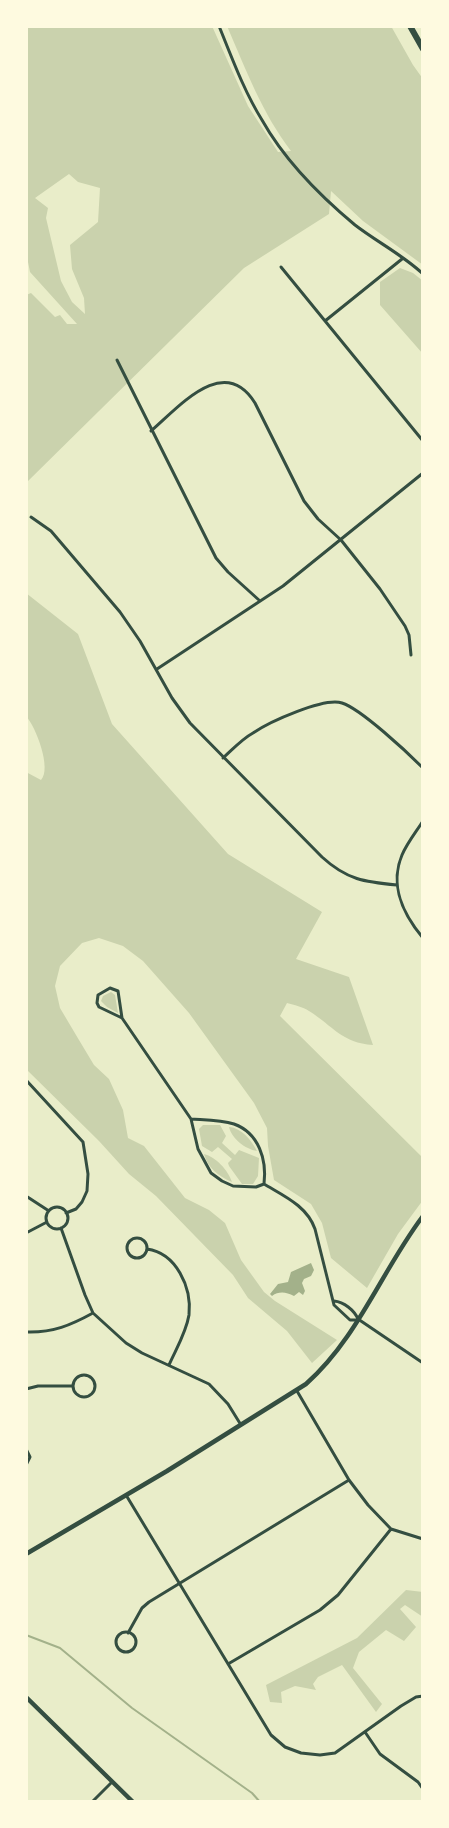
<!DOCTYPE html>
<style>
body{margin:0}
#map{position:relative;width:449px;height:1828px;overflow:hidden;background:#e9edc9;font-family:"Titillium Web",sans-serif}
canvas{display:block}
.frame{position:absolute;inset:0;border:28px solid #fefae0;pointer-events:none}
</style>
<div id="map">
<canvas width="449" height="1828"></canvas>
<div class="frame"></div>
</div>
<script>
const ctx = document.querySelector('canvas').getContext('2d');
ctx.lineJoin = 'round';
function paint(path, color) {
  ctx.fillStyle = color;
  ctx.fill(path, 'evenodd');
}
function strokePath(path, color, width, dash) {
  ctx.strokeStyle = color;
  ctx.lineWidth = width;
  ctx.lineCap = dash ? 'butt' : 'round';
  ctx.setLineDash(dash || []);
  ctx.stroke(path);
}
const green = new Path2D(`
 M26,26H212L248,106L278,152L291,151C262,113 246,70 227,26H391L413,65L423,79V265L363,221L331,191L329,214L244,268L26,483V295L31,293L55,317L60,315L67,324H77L30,272L26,252ZM69,174L78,182L100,188L98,222L70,245L72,269L84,298L85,314L72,302L61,281L46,218L48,208L35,198Z
 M400,268L413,273L423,281V354L380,305V282Z
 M26,593L78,634L112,724L228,854L322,912L296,959L349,977L373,1045C342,1043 333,1026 309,1011C303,1007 294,1005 287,1003L280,1016L423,1158V1200L398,1234L367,1288L331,1258L322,1223L311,1204L274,1180L268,1146L267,1128L254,1103L189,1013L143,961L123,946L99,938L82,943L60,966L55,986L60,1008L76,1035L94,1065L109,1079L123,1110L128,1138L144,1146L185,1198L209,1210L225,1223L241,1260L264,1292L275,1301L337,1340L312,1363L287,1331L248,1298L233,1275L156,1196L129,1174L99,1141L26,1069V772L41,780C52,769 36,727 26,716Z
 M111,992L115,995L118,1013L107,1007L101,1001L103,996Z
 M203,1125H220L226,1136L222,1143L235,1155L239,1150L259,1158L258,1176L253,1184H242L229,1166L228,1163L232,1159L218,1147L212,1152L202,1146L199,1129Z
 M229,1127C242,1128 251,1140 257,1151C245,1149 232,1139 229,1127Z
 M204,1154C216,1157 228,1170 232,1182C218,1176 208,1168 204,1154Z
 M406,1590L423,1592V1617L405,1605L400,1609L416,1627L404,1641L386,1630L359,1652L353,1668L382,1704L376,1712L342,1665L318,1677L313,1684L316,1690L295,1686L281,1692L282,1703L270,1702L266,1685L357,1638Z`);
const water = new Path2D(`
 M311,1263L314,1270L311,1276L304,1279L302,1283L305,1291L303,1295L299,1292L294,1296C286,1292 279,1291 272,1296L270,1294L278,1284L288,1282L291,1272Z`);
const stream = new Path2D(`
 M26,1635L60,1648L132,1708L252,1793L260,1802`);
const minor = new Path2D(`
 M219,26C232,58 244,91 262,120C285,161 319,195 355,225C377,242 403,255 423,274
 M281,267L423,441
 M325,321L402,259
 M117,360L216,558L228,572L260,601
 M151,431C179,407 224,353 255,403L304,501L318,519L341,540L380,589L405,626L409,635L411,655
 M31,517L51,531L120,612L140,641L172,698L190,723L322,857C347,880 365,882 397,885
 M157,669L283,586L423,473
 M223,758C233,749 242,739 253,733C269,722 324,697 342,703C361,709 407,752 423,768
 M423,821C416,832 407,843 402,855C389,886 403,914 423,938
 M110,988L118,991L122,1018L99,1007L97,1003L98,995Z
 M122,1018L191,1119L198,1149L211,1173L222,1181L233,1186L256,1187L264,1184
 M26,1080L83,1142L88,1174L87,1191L82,1202L76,1209L66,1213
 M191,1119C205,1120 221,1120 234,1124C259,1133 267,1160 264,1184
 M264,1184C284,1196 307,1206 315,1229L334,1305L350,1320H358
 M26,1196L49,1211
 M46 1218a11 11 0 1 1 22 0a11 11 0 1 1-22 0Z
 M61,1228L85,1295L93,1313L126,1343L142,1353L209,1384L228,1404L241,1425
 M26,1233L47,1222
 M127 1248a10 10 0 1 1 20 0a10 10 0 1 1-20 0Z
 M147,1249C176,1253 192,1287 189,1315C186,1333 176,1349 169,1365
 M334,1301C344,1302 354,1310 358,1319L423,1363
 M26,1332C53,1333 71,1325 93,1313
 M73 1386a11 11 0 1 1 22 0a11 11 0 1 1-22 0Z
 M26,1389L38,1386H73
 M297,1391L349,1480L368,1505L391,1529L423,1539
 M26,1449L30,1457L26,1465
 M126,1495L271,1735L285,1747L301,1753L320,1755L335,1753L401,1706L416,1697L423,1696
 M116 1642a10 10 0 1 1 20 0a10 10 0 1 1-20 0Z
 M128,1633L142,1608L149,1602L349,1480
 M228,1664L320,1610L338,1595L391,1529
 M365,1732L380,1754L418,1782L423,1789
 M92,1802L112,1782`);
const tertiary = new Path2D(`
 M26,1554L167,1471L306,1384C358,1338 382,1270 423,1216
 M26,1697L133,1802`);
const motorway = new Path2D(`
 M410,26L423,49`);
paint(green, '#cad2ad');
paint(water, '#a3b18a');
strokePath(stream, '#a3b18a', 2);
strokePath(minor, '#344e41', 3);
strokePath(tertiary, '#344e41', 4.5);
strokePath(motorway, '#344e41', 6);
</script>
